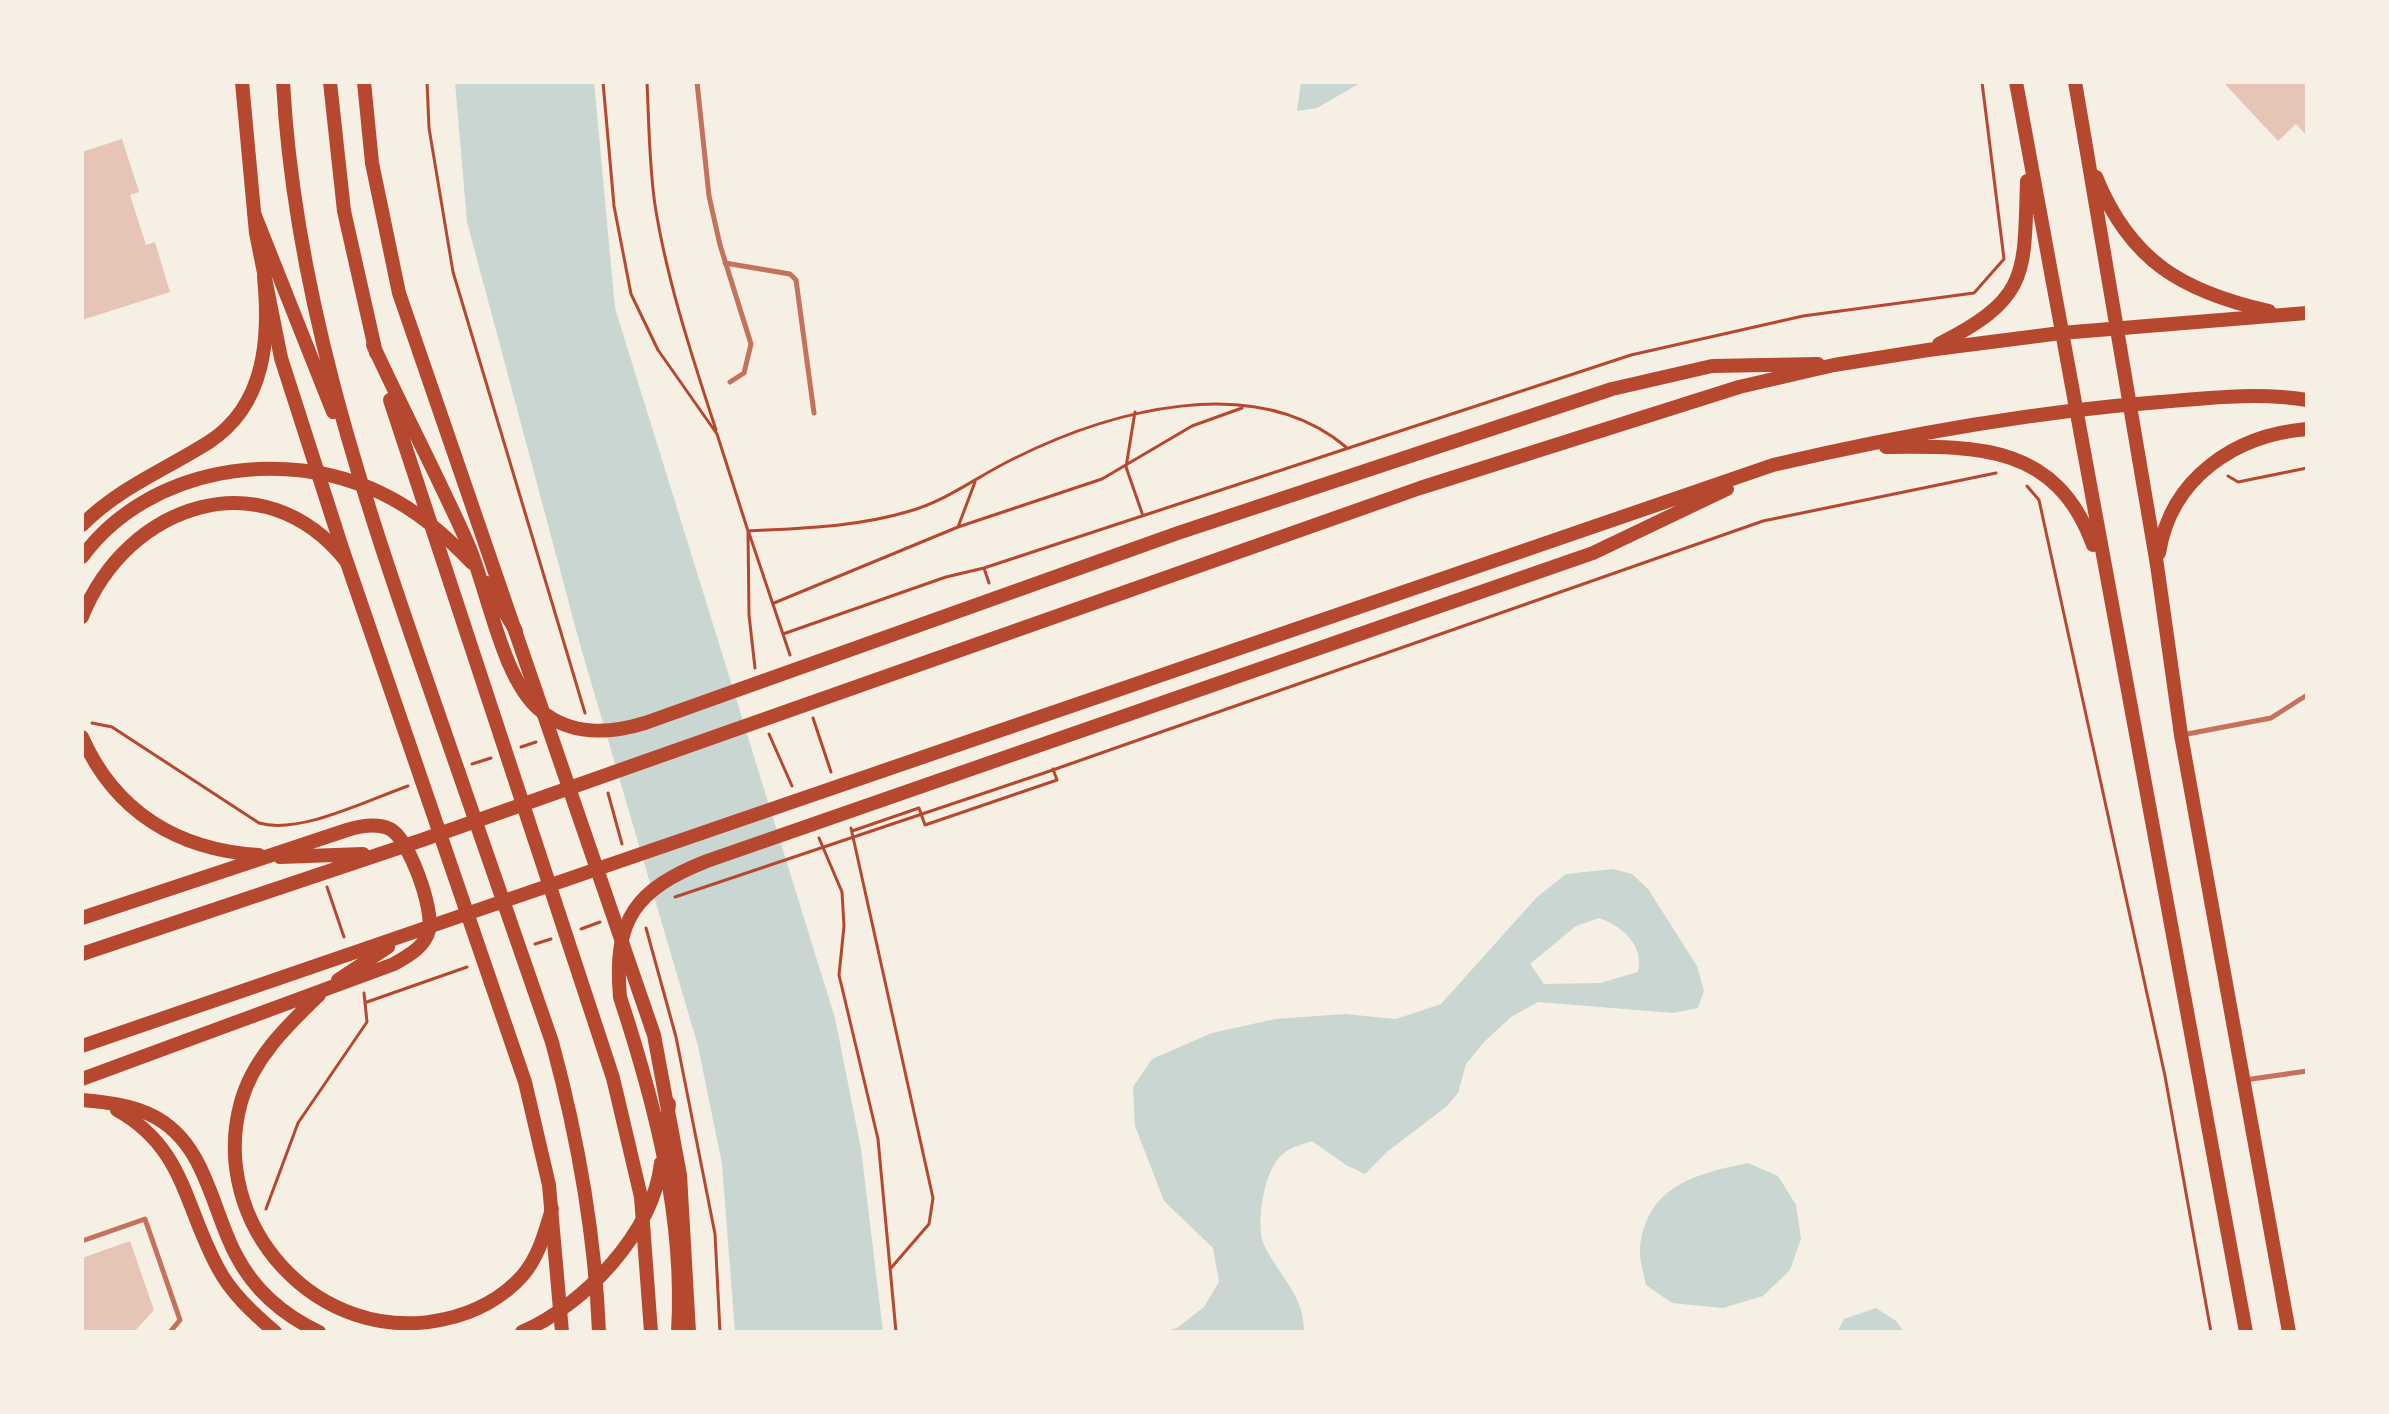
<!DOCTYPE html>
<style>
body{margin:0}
#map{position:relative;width:2389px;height:1414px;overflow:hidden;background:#f6efe4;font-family:"Exo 2",sans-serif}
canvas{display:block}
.frame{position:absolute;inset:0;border:84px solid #f6efe4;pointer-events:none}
</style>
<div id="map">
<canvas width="2389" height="1414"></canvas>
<div class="frame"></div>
</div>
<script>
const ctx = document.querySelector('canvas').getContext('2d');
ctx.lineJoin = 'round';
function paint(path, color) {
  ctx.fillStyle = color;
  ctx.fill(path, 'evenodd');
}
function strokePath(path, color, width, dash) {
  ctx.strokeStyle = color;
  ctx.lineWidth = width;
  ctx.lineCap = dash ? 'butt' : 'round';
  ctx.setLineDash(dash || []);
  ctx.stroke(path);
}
const water = new Path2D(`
 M455,82H594L615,308L835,1018L861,1149L883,1332H735L722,1164L698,1046L581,648L467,222Z
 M1301,82H1362L1317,108L1297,111Z
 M1613,869L1632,874L1648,889L1697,966L1704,991L1698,1008L1674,1013L1538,1002L1511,1017L1484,1042L1466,1064L1458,1093L1446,1107L1388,1151L1365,1174L1346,1165L1312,1141C1304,1144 1291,1147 1284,1153C1264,1167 1255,1224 1264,1245C1279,1276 1305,1296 1304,1332H1163L1177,1328L1204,1307L1219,1282L1213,1248L1164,1201L1135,1126L1133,1087L1152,1059L1212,1033L1275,1019L1345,1014L1396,1019L1441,1004L1537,897L1566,874ZM1599,918C1624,927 1644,946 1638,972L1600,983L1544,984L1530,964L1576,926Z
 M1748,1163L1778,1176L1796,1205L1801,1239L1790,1270L1763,1296L1723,1308L1672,1303L1646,1285C1644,1274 1639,1259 1640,1248C1647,1185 1696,1174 1748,1163Z
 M1876,1308L1896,1321L1904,1332H1837L1844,1319Z`);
const building = new Path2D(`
 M2223,82H2307V136L2296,124L2278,141Z
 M122,139L139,192L130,195L146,245L155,242L170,292L82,320V152Z
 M130,1241L154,1310L134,1332H82V1258Z`);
const path = new Path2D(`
 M427,82L429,128L453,272L585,713
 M603,82L614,206L631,294L658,350L717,434L748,531L749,615L755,668
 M647,82C649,123 649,164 655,205C667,281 692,356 716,430
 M1135,412L1126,467L1142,513
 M2228,476L2238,482L2307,468
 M2027,486L2039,500L2165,1076L2211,1332
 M958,527L975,482
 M748,531C803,528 857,527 910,511C948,500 978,476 1013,459C1109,411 1254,370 1346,447
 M749,533L790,655
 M984,568L989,583
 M774,603L958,527L1102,479L1192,426L1242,408
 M783,634L946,577L984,568L1631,355L1803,316L1974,293L2004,259L1982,82
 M813,718L831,772
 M92,723L112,727L259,823C299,835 368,800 408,786
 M769,734L792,786
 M521,747L536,742
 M472,764L491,758
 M608,793L622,844
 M851,828L933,1198L929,1224L891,1268
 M852,831L919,808L925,825L1057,780L1053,769
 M819,838L842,892L844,926L839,975L878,1139L896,1332
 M327,887L344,937
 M675,897L1047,772L1763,521L1996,473
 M646,928L676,1037L715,1234L720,1332
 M581,929L600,922
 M535,944L551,939
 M367,1002L467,967
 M266,1209L298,1123L367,1022L364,993`);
const service = new Path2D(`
 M697,82L709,196L720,245L751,344L744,373L730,382
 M725,263L790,274L796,280L814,413
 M2182,735L2271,718L2307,695
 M2245,1080L2307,1071
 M82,1241L145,1219L180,1320L170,1332`);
const secondary = new Path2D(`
 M242,82L256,233L281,358L342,548L525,1082L549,1185L562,1332
 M364,82L372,163L399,293L654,1035L680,1175L689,1332`);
const primary = new Path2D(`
 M283,82C294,287 358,482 425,675C467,797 510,920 552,1042C578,1138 595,1232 599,1332
 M330,82L344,211L376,353
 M2016,82L2246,1332
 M2075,82L2157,565L2181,735L2289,1332
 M2096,177C2130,261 2183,292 2269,311
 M254,213L333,412
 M1939,344C2030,298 2024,274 2027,181
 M373,345C404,412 438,477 468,544C488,590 502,680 541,711C572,736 609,734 645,723L1178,533L1612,389L1712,366L1818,364
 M390,400L613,1078L641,1197L651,1332
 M1886,447C1978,446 2056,444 2093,545
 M82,525C120,487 165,470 209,442C266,405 270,337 264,277
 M2159,553C2171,478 2235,435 2307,429
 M82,557C148,467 283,446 381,493C417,510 445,535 472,563
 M487,583L516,631
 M82,617C127,504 263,457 346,561
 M82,737C115,812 178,850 259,855
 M280,857L363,854
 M82,918L347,830C360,826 377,823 390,829C409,839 434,909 429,930C425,947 408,956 394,964L82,1079
 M82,954L422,840L1420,488L1739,387L1834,365L1928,350L2061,333L2307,313
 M338,980L388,947
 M319,995C288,1025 253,1058 241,1102C207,1225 319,1348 445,1319C474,1313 503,1298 523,1275C539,1256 545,1232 552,1209
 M82,1046L1773,465C1901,435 2029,412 2160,402C2208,398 2259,392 2307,400
 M82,1100C105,1102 132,1105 153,1116C206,1143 211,1208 236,1255C254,1290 283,1315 319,1332
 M117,1110C185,1148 184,1206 218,1268C231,1293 253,1313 275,1332
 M664,1142L669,1104
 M522,1332C584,1305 653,1233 661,1163
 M678,1332C685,1218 655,1104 620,997C613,919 636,889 707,861L1593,553L1727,489`);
paint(water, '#c9d6d2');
paint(building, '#e6c5b7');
strokePath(path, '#b5482f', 3);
strokePath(service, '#c5725c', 5);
strokePath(secondary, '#b5482f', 14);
strokePath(primary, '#b5482f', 14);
</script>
